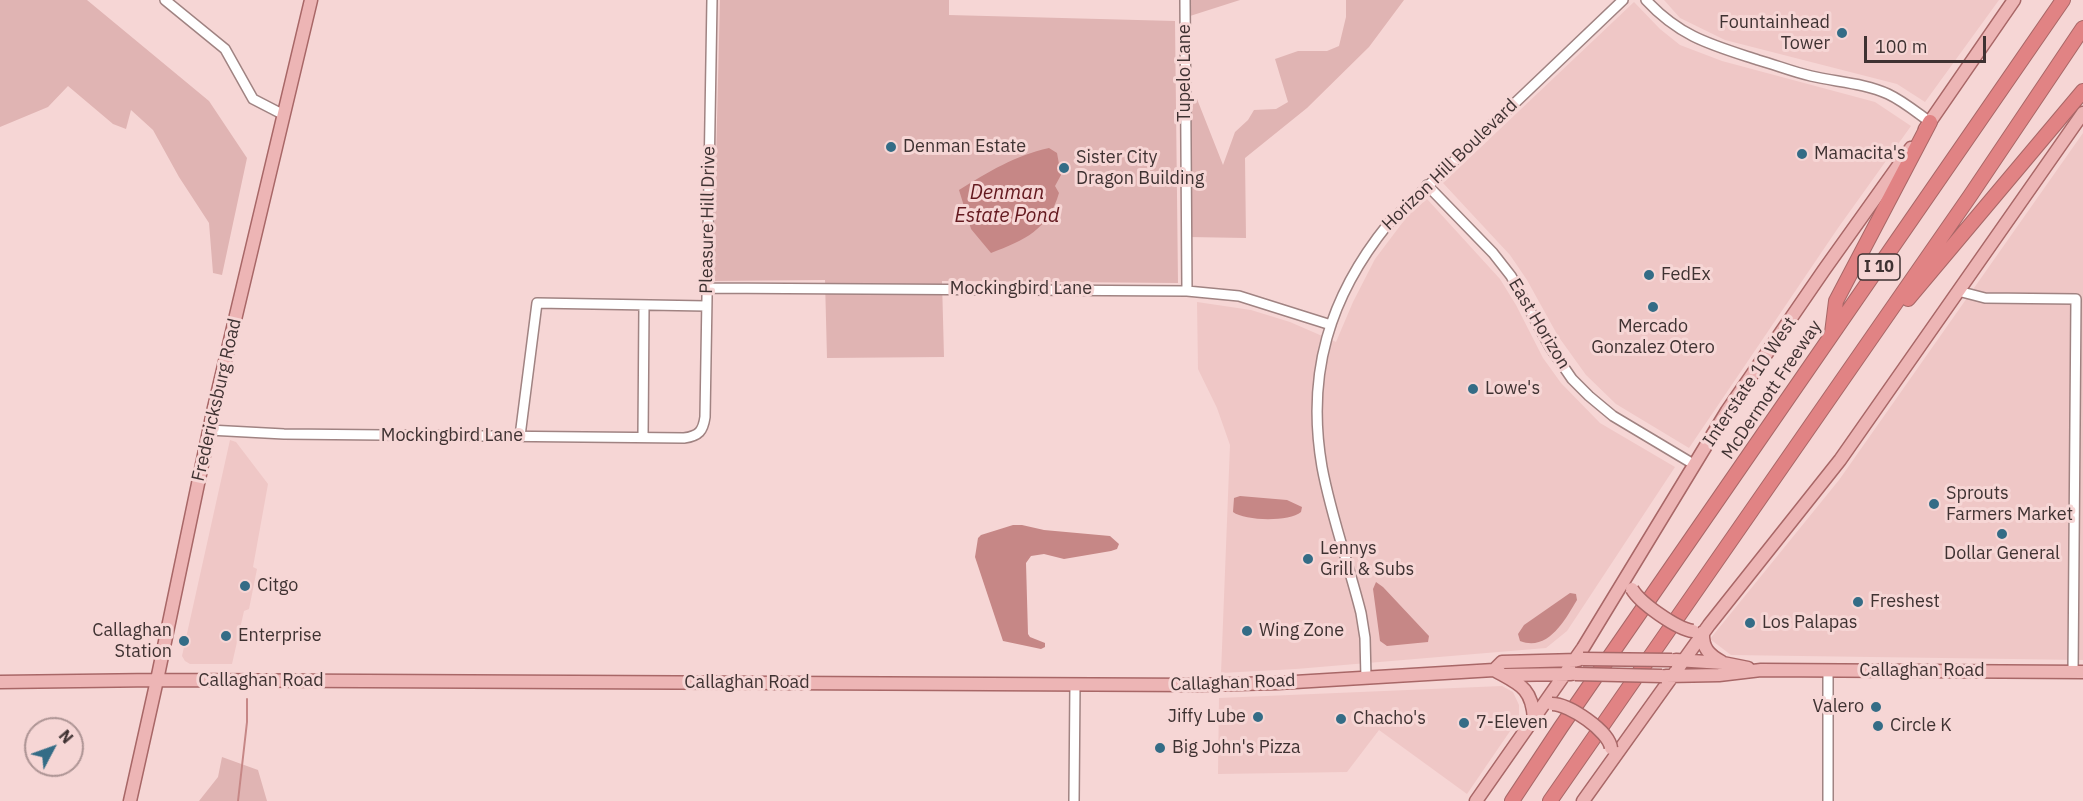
<!DOCTYPE html>
<style>
body{margin:0}
#map{position:relative;width:2083px;height:801px;overflow:hidden;background:#f6d6d5;font-family:"IBM Plex Sans",sans-serif}
canvas{display:block}
.north{position:absolute;left:24px;top:717px;width:60px;height:60px;box-sizing:border-box;background:#f6d6d5;border:2px solid #ad9494;border-radius:50%;rotate:49deg;font-size:16px;font-weight:700;line-height:24px;text-align:center;color:#3f3232}
.north::after{content:'';display:block;margin:auto;width:21px;height:27px;background:#346c86;clip-path:polygon(50% 0,100% 100%,50% 72%,0 100%)}
.scale{position:absolute;left:1864px;top:36px;width:122px;height:27px;box-sizing:border-box;border:3px solid #3f3232;border-top:0;padding-left:8px;font-size:18px;line-height:21px;white-space:nowrap;color:#3f3232;-webkit-text-stroke:4px #f6d6d5;paint-order:stroke}
</style>
<div id="map">
<canvas width="2083" height="801"></canvas>
<div class="north">N</div>
<div class="scale">100 m</div>
</div>
<script>
const ctx = document.querySelector('canvas').getContext('2d');
ctx.lineJoin = 'round';
function paint(path, color) {
  ctx.fillStyle = color;
  ctx.fill(path, 'evenodd');
}
function strokePath(path, color, width, dash) {
  ctx.strokeStyle = color;
  ctx.lineWidth = width;
  ctx.lineCap = dash ? 'butt' : 'round';
  ctx.setLineDash(dash || []);
  ctx.stroke(path);
}
function label(font, color, halo, rows, align = 'center') {
  ctx.font = font + ' "IBM Plex Sans",sans-serif';
  ctx.lineWidth = 6;
  ctx.setLineDash([]);
  ctx.textBaseline = 'middle';
  ctx.strokeStyle = halo;
  ctx.fillStyle = color;
  for (const [text, x, y, turn = 0] of rows) {
    ctx.save();
    ctx.translate(x, y);
    ctx.rotate((+turn || 0) * Math.PI / 180);
    ctx.textAlign = isNaN(turn) ? turn : align;
    if (halo) ctx.strokeText(text, 0, 0);
    ctx.fillText(text, 0, 0);
    ctx.restore();
  }
}
const built = new Path2D(`
 M1664,0H1999L1925,102L1897,84L1725,40L1680,18Z
 M1634,2L1660,29L1680,45L1722,61L1875,102L1911,126L1838,228L1689,448L1616,404L1586,375L1558,336L1527,280L1510,255L1443,183Z
 M2083,133V660L1731,655L1710,639L1839,480Z
 M1427,199L1500,279L1516,305L1543,358L1561,383L1600,423L1675,467L1567,631L1546,648L1296,669L1221,673L1230,445L1217,408L1198,369L1197,302L1251,310L1290,322L1336,342L1353,302L1375,259L1409,214Z
 M230,440L236,442L268,484L253,567L257,569L249,609L244,611L232,664H190L185,661L182,656Z
 M1502,686L1513,692L1519,705V718L1467,794L1379,730L1347,772L1218,774L1219,698Z`);
const green = new Path2D(`
 M0,0H87L209,101L247,158L222,275L213,273L209,223L179,177L153,130L131,110L126,129L113,124L68,86L48,107L0,127Z
 M720,0H949V15L1175,21L1178,283L942,281L944,357L827,358L825,280L713,281Z
 M1190,0H1240L1190,16Z
 M1346,0H1404L1369,47L1307,108L1245,158L1246,238L1189,237V105L1197,99L1223,165L1235,132L1248,120L1254,110L1276,109L1288,102L1275,59L1298,51H1327L1339,46L1346,17Z
 M222,757L258,770L267,801H199L218,777Z`);
const water = new Path2D(`
 M1049,148L1057,153L1061,175L1055,186L1059,193C1048,230 1025,240 991,253L971,229L959,190C990,171 1014,156 1049,148Z
 M1240,496L1287,500L1302,507L1301,512C1289,522 1245,521 1233,512L1234,498Z
 M1013,525H1022L1044,530L1110,536L1119,544L1117,549L1111,551L1064,559L1044,554L1031,556L1026,563L1028,634L1030,637L1045,643V647L1041,649L1003,641L975,557L978,538L981,535Z
 M1376,582L1383,587L1429,636L1428,642L1387,646L1380,641L1373,589Z
 M1570,593L1576,594L1577,600C1565,620 1548,652 1520,641L1518,634L1524,625Z`);
const stream = new Path2D(`
 M238,801L247,722V699`);
const minor = new Path2D(`
 M165,0L225,49L253,99L284,115
 M1185,0L1187,291
 M1646,0C1680,37 1712,45 1758,60C1776,65 1793,72 1811,76C1836,82 1864,83 1888,94C1903,101 1916,112 1930,122
 M1427,185L1493,253L1511,276L1550,347L1572,379L1589,396L1613,416L1695,465
 M707,288L1187,291L1239,296L1331,325
 M1958,291L1985,298L2076,299L2073,672
 M209,430L284,434L684,438C699,436 703,431 705,417L712,0
 M520,436L537,303L706,306
 M643,437L644,306
 M1366,678L1365,638L1361,613C1349,565 1331,516 1322,467C1306,374 1329,297 1388,224L1623,0
 M1074,801L1075,684
 M1828,801V670`);
const major = new Path2D(`
 M1925,129L2014,0
 M1703,632C1702,648 1709,655 1722,662
 M1676,660L1723,663L1748,668
 M1494,670L1502,662L1578,660
 M1504,675L1571,674
 M1666,676L1719,675L1761,670L2083,672
 M0,682L157,680L1197,685L1278,683L1494,670C1519,684 1532,687 1534,719
 M130,801L157,680L213,412L311,0
 M1476,801L1583,648L1727,411L1824,270L1911,148
 M1583,801L1709,625L1840,460L2083,113`);
const highway = new Path2D(`
 M1908,299L2083,91
 M1832,333L1836,301L1930,122
 M1512,801L1561,727L2063,0
 M1550,801L1970,196L2083,28`);
const majorBridge = new Path2D(`
 M1632,589C1640,603 1677,629 1693,631
 M1583,659L1672,660
 M1575,674L1662,676
 M1552,704C1569,704 1609,731 1611,748`);
const markers = [
 [1842,33,6,"#346c86"],
 [891,147,6,"#346c86"],
 [1802,154,6,"#346c86"],
 [1064,168,6,"#346c86"],
 [1649,275,6,"#346c86"],
 [1653,307,6,"#346c86"],
 [1473,389,6,"#346c86"],
 [1934,504,6,"#346c86"],
 [2002,534,6,"#346c86"],
 [1308,559,6,"#346c86"],
 [245,586,6,"#346c86"],
 [1858,602,6,"#346c86"],
 [1750,623,6,"#346c86"],
 [1247,631,6,"#346c86"],
 [226,636,6,"#346c86"],
 [184,641,6,"#346c86"],
 [1876,707,6,"#346c86"],
 [1258,717,6,"#346c86"],
 [1341,719,6,"#346c86"],
 [1464,723,6,"#346c86"],
 [1878,726,6,"#346c86"],
 [1160,748,6,"#346c86"]
];
const shields = [
 [1879,267,42]
];
const shieldNames = [
 ["I 10",1879,267]
];
const poiNames = [
 ["Fountainhead",1830,23,"right"],
 ["Tower",1830,44,"right"],
 ["Denman Estate",903,147],
 ["Mamacita's",1814,154],
 ["Sister City",1076,158],
 ["Dragon Building",1076,179],
 ["FedEx",1661,275],
 ["Mercado",1653,327,"center"],
 ["Gonzalez Otero",1653,348,"center"],
 ["Lowe's",1485,389],
 ["Sprouts",1946,494],
 ["Farmers Market",1946,515],
 ["Lennys",1320,549],
 ["Grill & Subs",1320,570],
 ["Dollar General",2002,554,"center"],
 ["Citgo",257,586],
 ["Freshest",1870,602],
 ["Los Palapas",1762,623],
 ["Callaghan",172,631,"right"],
 ["Station",172,652,"right"],
 ["Wing Zone",1259,631],
 ["Enterprise",238,636],
 ["Valero",1864,707,"right"],
 ["Jiffy Lube",1246,717,"right"],
 ["Chacho's",1353,719],
 ["7-Eleven",1476,723],
 ["Circle K",1890,726],
 ["Big John's Pizza",1172,748]
];
const streetNames = [
 ["Tupelo Lane",1185,73,-90],
 ["Horizon Hill Boulevard",1450,165,-44],
 ["Pleasure Hill Drive",708,220,-89],
 ["Mockingbird Lane",1021,289],
 ["East Horizon",1539,324,59],
 ["Interstate 10 West",1750,382,-56],
 ["McDermott Freeway",1772,390,-56],
 ["Fredericksburg Road",217,400,-77],
 ["Mockingbird Lane",452,436],
 ["Callaghan Road",1922,671],
 ["Callaghan Road",261,681],
 ["Callaghan Road",747,683],
 ["Callaghan Road",1233,683,-2]
];
const waterNames = [
 ["Denman",1007,193],
 ["Estate Pond",1007,216]
];
paint(built, '#efc7c6');
paint(green, '#e0b4b3');
paint(water, '#c68786');
strokePath(stream, '#c68786', 2);
strokePath(minor, '#a08382', 12);
strokePath(major, '#a86767', 15);
strokePath(highway, '#a86767', 16);
strokePath(minor, '#fff', 9);
strokePath(major, '#edb5b5', 12);
strokePath(highway, '#e18384', 14);
strokePath(majorBridge, '#a86767', 15, []);
strokePath(majorBridge, '#edb5b5', 12);
for (const [x, y, r, color] of markers) {
  const dot = new Path2D();
  dot.arc(x, y, r, 0, 2 * Math.PI);
  ctx.fillStyle = color;
  ctx.fill(dot);
  strokePath(dot, '#f6d6d5', 2);
}
for (const [x, y, w] of shields) {
  const box = new Path2D();
  box.roundRect(x - w / 2, y - 13, w, 26, 4.5);
  ctx.fillStyle = '#f6d6d5';
  ctx.fill(box);
  strokePath(box, '#3f3232', 1.5);
}
label('bold 16px', '#3f3232', null, shieldNames);
label('18px', '#3f3232', '#f6d6d5', poiNames, 'left');
label('18px', '#3f3232', '#f6d6d5', streetNames);
label('italic 20px', '#64191f', '#f6d6d5', waterNames);
</script>
